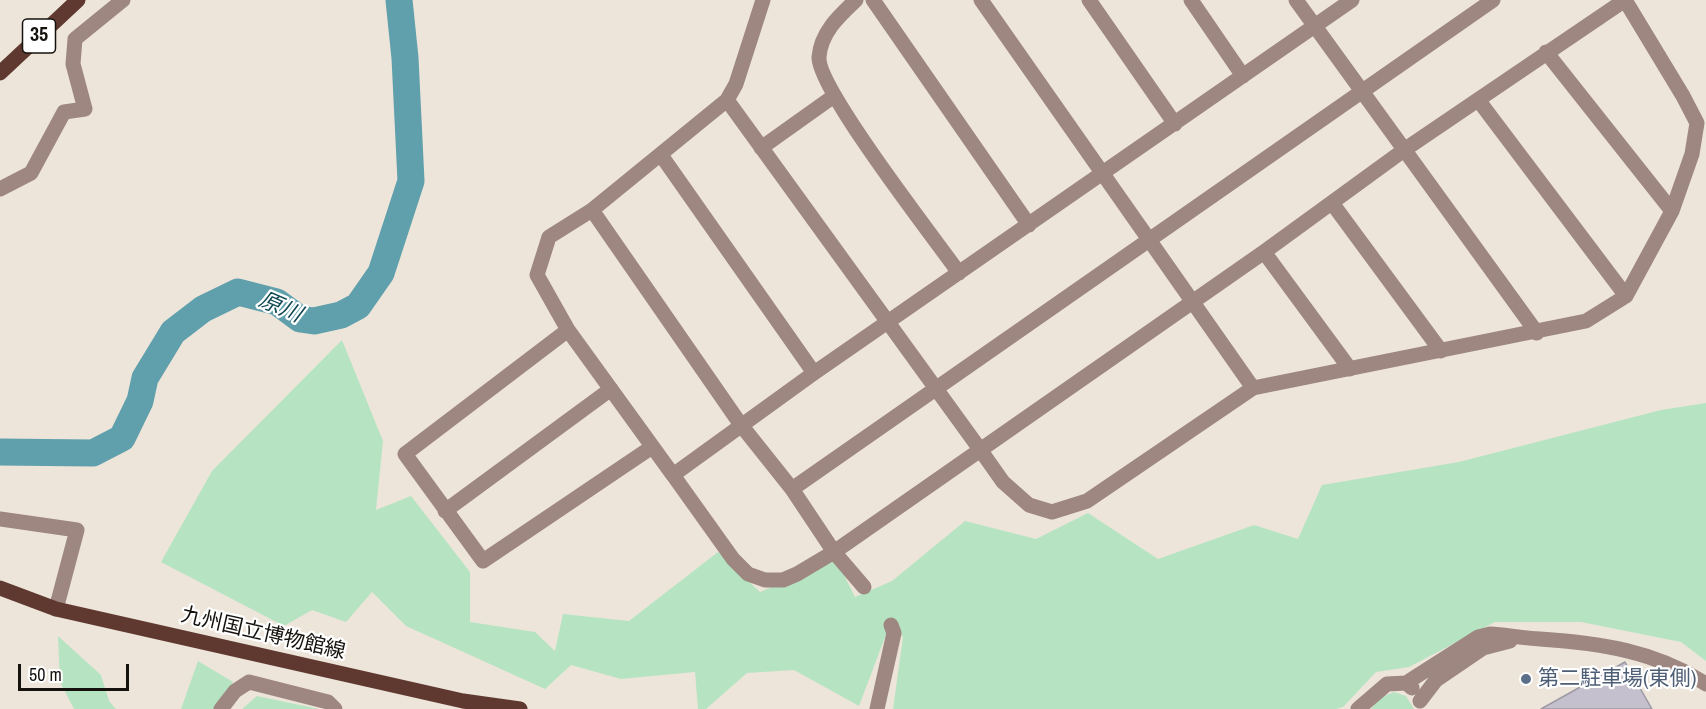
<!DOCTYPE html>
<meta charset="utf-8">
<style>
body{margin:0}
#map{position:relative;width:1706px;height:709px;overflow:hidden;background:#ede5d9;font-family:"Archivo Narrow",sans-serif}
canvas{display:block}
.scale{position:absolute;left:18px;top:664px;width:111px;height:27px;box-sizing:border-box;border:3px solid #15120e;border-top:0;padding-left:8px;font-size:18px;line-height:21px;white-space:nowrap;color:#15120e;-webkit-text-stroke:4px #fff;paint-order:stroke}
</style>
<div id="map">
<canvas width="1706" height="709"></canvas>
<div class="scale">50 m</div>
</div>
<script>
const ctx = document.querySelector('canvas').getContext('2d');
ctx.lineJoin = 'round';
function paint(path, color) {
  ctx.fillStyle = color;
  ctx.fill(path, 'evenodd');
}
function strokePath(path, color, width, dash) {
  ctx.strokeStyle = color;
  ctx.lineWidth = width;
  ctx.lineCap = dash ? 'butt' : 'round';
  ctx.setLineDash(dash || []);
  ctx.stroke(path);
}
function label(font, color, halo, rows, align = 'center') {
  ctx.font = font + ' "Archivo Narrow","Noto Sans JP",sans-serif';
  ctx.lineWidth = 4.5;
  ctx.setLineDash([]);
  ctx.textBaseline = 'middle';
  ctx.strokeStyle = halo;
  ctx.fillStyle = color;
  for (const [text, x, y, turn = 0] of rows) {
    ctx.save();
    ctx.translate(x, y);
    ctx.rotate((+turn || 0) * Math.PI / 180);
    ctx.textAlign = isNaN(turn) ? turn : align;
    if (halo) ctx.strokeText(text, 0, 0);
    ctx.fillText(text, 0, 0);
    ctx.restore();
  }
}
const green = new Path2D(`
 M342,340L383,441L376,510L411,496L470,572V622L535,632L555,651L563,614L629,621L718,552L760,592L836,559L855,597L892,581L965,521L1036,539L1088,513L1158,559L1254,525L1298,539L1322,485L1459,462L1661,410L1706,403V661L1681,642L1581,622H1495L1409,667L1376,672L1343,707L1336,709H893L903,637L890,624L859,706L794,670L747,673L706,709H698L695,672L621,679L571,665L545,689L406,626L372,592L346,622L312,610L284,626L161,562L212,471Z
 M58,636L101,675L109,701L116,709H74L60,682Z
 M198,661L233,682L217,709H181Z
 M1394,692L1406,696L1414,709H1371L1380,698Z
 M257,696L319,709H242Z`);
const river = new Path2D(`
 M0,452L93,453L122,438L140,401L145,378L173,332L203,309L238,292L277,302L300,319L314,321L341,315L358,306L381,273L411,181L405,58L399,0`);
const building = new Path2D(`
 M1625,662L1652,709H1541Z`);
const minor = new Path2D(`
 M763,0L736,84L727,100L592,210L549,237L537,275L568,330L673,475L814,373L1352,0
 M856,0C840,15 821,32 819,57C817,88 935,239 959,273
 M873,0L1029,225
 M981,0L1253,388
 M1089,0L1175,124
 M1191,0L1243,76
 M1296,0L1537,333
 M1546,52L1672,211
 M1479,101L1626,296
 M761,148L834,96
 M661,155L814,373
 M0,189L31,173L64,112L85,109L73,64L75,39L123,0
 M1332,203L1441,351
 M592,210L741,425L792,489L834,552L864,587
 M1264,252L1350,369
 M568,330L405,454L483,561L652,447
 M673,475L733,559L748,574L765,580H783L797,574L834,552L1264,252L1404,150L1625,0L1683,96L1697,123L1692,154L1672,211L1626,296L1586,321L1253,388L1087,501L1052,512L1029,505L1003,482L979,448L727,100
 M792,489L1493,0
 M445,511L611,389
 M0,519L77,530L56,609
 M1406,683L1478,637L1490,634C1506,635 1523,638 1540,639C1600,643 1655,651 1706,684
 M1420,701L1436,680L1483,648L1510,641
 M221,709L235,691L249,682L328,702L335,709
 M877,709L894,633L891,625
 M1358,709L1387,684L1406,683L1412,688`);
const major = new Path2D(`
 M0,73L78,0
 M0,588L56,609L463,701L520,709`);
const markers = [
 [1526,679,6,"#5c6f8a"]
];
const shields = [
 [39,36,33]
];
const shieldNames = [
 ["35",39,36]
];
const streetNames = [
 ["九州国立博物館線",263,634,13]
];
const serviceNames = [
 ["第二駐車場(東側)",1538,679]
];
const waterNames = [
 ["原川",280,308,23]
];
paint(green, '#b6e4c2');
strokePath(river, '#60a0ac', 27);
paint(building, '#c4c0cd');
strokePath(building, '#9c99a5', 1.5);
strokePath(minor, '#9e8681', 15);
strokePath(major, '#5f3830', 15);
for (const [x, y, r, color] of markers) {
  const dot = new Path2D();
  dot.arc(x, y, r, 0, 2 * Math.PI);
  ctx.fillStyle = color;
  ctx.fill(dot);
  strokePath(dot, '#fff', 2);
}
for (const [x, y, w] of shields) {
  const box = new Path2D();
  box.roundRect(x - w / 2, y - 17, w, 34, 4.5);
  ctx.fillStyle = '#fff';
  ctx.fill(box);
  strokePath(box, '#15120e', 1.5);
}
label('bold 20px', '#15120e', null, shieldNames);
label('21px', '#15120e', '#fff', streetNames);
label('21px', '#4e5e75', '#fff', serviceNames, 'left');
label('italic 22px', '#114a54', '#fff', waterNames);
</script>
